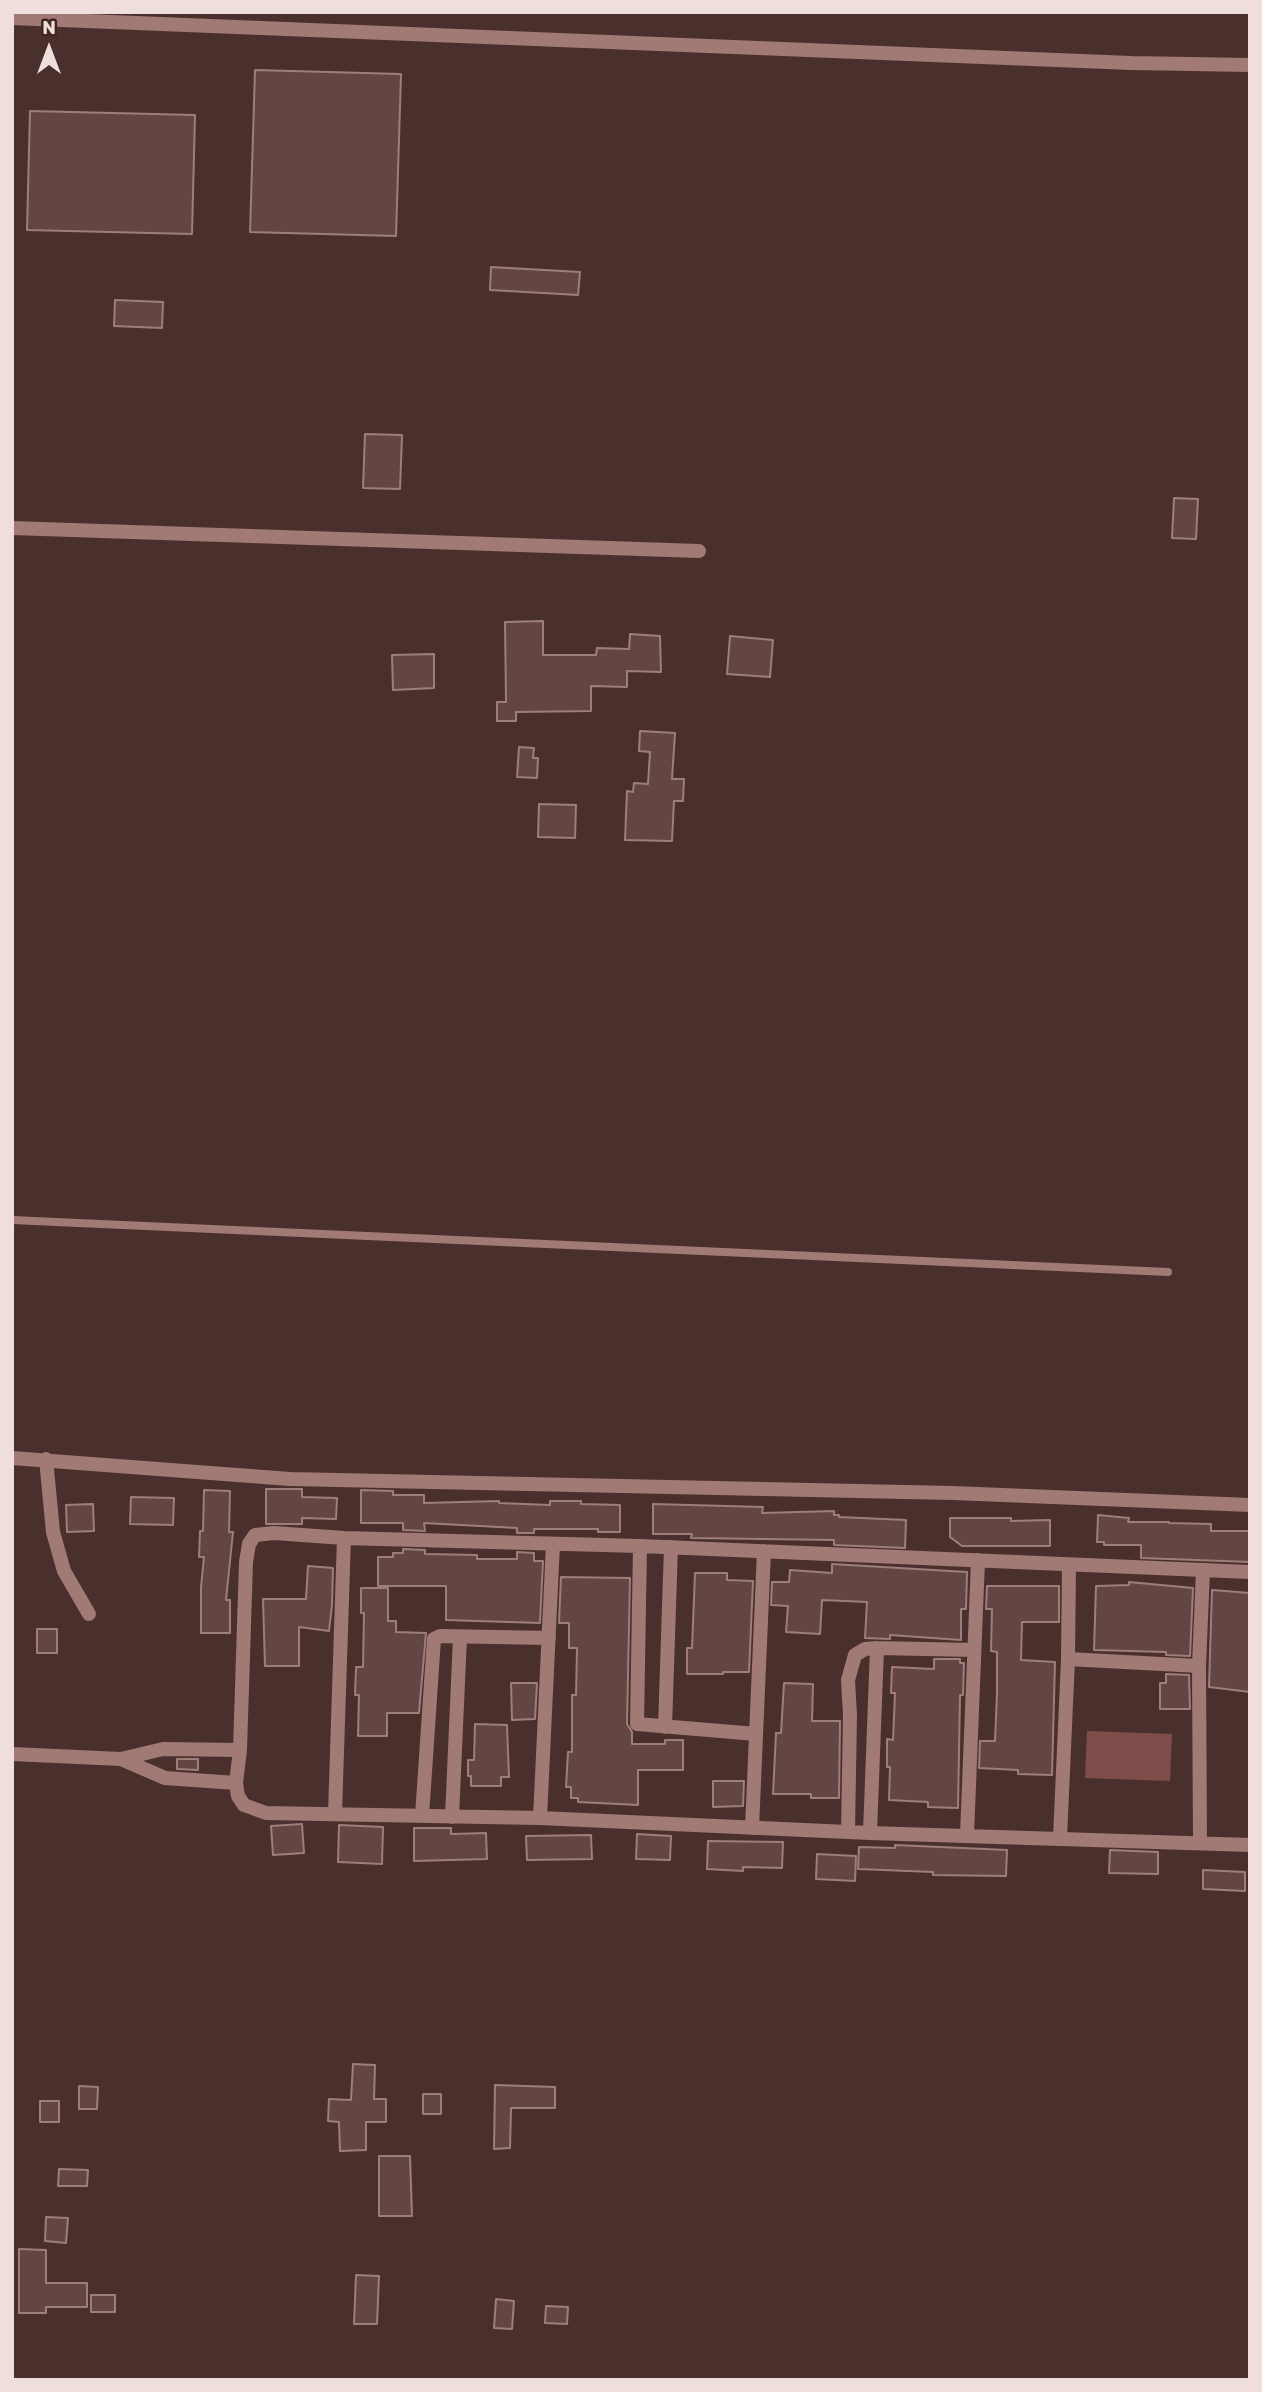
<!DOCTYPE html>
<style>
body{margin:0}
#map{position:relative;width:1262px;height:2392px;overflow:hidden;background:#4a302d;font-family:Rubik,sans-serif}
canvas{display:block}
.frame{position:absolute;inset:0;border:14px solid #efdedc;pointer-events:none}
.north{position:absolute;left:14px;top:14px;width:70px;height:70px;-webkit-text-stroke:5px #3f2623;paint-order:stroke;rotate:0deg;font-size:19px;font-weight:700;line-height:28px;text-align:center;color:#efdedc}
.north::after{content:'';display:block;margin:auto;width:24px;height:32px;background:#efdedc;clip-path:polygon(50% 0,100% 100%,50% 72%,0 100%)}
</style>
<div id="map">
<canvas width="1262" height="2392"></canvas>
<div class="frame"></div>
<div class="north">N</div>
</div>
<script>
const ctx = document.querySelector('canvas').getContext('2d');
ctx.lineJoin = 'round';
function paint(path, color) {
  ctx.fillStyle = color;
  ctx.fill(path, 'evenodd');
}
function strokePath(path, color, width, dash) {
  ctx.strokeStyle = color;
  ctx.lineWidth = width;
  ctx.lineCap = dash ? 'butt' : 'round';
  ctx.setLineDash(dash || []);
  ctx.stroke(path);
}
const green = new Path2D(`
 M1087,1731L1172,1734L1170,1781L1085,1778Z`);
const building = new Path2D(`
 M255,70L401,74L396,236L250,232Z
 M30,111L195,115L192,234L27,230Z
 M491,267L580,272L578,295L490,290Z
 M115,300L163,302L162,328L114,326Z
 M365,434L402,435L400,489L363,488Z
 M1174,498L1198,499L1196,539L1172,538Z
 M543,621V655H596L597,648L629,649L630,634L660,636L661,672L627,671V687L591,686V711L516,712V721H497V702H506L505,622Z
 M730,636L773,640L770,677L727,674Z
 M434,654V688L393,690L392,655Z
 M640,731L675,733L672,779H684L683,801H674L672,841L625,840L627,791L633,792L634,783L648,784L650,752L639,751Z
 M519,747L534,748L533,758H538L537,778L517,777Z
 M539,804L576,805L575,838L538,837Z
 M266,1489H302V1497L337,1498L336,1519L302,1518V1524H266Z
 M204,1490L230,1491L229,1532H233L226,1600H230V1633H201V1587L204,1557H199L200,1531H203Z
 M361,1490L393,1491V1495H424V1503L499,1501V1503L550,1505V1501H581V1504L620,1505V1532H598V1529H534V1533H517V1528L424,1523L425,1531L403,1530V1523H361Z
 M131,1497L174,1498L173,1525L130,1524Z
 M93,1504L94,1531L67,1532L66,1505Z
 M653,1504L763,1507L762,1513L834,1511V1515H839V1517L906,1520L905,1548L834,1545V1540L691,1538L692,1534H653Z
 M1098,1515L1129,1518L1128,1522H1169V1523L1211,1524V1531H1250V1562L1141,1558V1545H1104V1542H1097Z
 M950,1518H1011V1521L1050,1520V1546H962L950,1537Z
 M403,1549L425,1550V1554L477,1555V1559H517V1552L534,1553V1561H543L540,1623L446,1620V1586H378V1557H393V1553H403Z
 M832,1564L967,1572L966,1609H961V1640L890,1635V1639L865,1638L867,1602L822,1600L820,1634L786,1632L788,1606L771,1605L772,1582H789L790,1570L832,1573Z
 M308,1566L333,1568L332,1605L329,1631L299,1627V1666H265L263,1599H306Z
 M695,1573H727V1580L753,1581L749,1672H723V1674H687V1648H692Z
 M561,1577L630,1578L627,1724L632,1732V1744H665V1740H683V1770H638V1805L578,1802V1798H571V1787H566L568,1752H572V1695H576L577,1648H569V1623H559Z
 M1129,1582L1193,1588L1190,1656L1166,1655V1652L1094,1650L1096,1586L1129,1585Z
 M987,1586H1059V1622H1022L1021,1660L1055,1662L1052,1775L1018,1774V1770L979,1768L980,1741H995L997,1693V1652L991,1651L992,1609H986Z
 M361,1588H388V1621H396V1632L426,1633L419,1713H387V1736H358L359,1695H355L356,1667H363L364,1613H361Z
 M1212,1590L1250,1593V1692L1209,1687Z
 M37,1629H57V1653H37Z
 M934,1659H960V1663H964L963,1695H960L958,1808L928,1807V1802L889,1800L890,1767H887V1739L893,1740L895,1693H891L892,1667L934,1669Z
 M1166,1674L1189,1675L1190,1709H1160V1683H1166Z
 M511,1683H537L535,1719L512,1720Z
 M784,1683L813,1684L812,1721H840L839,1798H811V1794H773L776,1733H781Z
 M475,1724L507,1725L509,1777H501V1786H471V1776H468V1760H474Z
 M177,1759H198V1770L177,1769Z
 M713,1781H744L743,1806L713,1807Z
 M302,1824L304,1853L273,1855L271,1826Z
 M339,1825L383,1827L382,1864L338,1862Z
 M414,1828H451V1834L486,1833L487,1859L414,1861Z
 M637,1834L671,1836L670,1860L636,1859Z
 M591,1835L592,1859L527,1860L526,1836Z
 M708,1841L783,1842L782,1868L743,1867V1871L707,1869Z
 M895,1845L1007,1850L1006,1876L933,1875V1872L858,1869L859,1847L895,1848Z
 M1110,1850L1158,1852V1874L1109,1873Z
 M817,1854L856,1856L855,1881L816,1879Z
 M1203,1870L1245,1872V1891L1203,1889Z
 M353,2064L375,2065L374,2099H386V2122H366V2150L340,2151L339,2122L328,2121L329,2099L351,2100Z
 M495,2085L555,2087V2108H511L510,2148L494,2149Z
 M79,2086L98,2087L97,2109H79Z
 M423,2094H441V2114H423Z
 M40,2101H59V2122H40Z
 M379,2156H410L412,2216H379Z
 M59,2169L88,2170L87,2186H58Z
 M46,2217L68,2218L66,2243L45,2241Z
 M19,2249L46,2250V2283H87V2307H46V2313H19Z
 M356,2275L379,2276L377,2324H354Z
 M91,2295H115V2312H91Z
 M496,2299L514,2301L512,2329L494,2328Z
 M546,2306L568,2307L567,2324L545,2323Z`);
const service = new Path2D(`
 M12,1220L1168,1272`);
const minor = new Path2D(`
 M12,18L1131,63L1250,65
 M12,528L699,551
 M12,1458L290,1479L953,1493L1250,1505
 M46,1459L53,1532L64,1571L89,1614
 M640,1546L637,1724L756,1734
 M1250,1572L640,1546L344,1538L274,1533L255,1535L249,1544L246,1562L240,1750L236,1783L238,1796L244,1805L266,1813L540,1818L870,1833L1250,1845
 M1068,1659L1199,1666
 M665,1727L671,1547
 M12,1754L121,1759L163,1749L240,1750
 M121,1759L165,1778L236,1783
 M335,1813L344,1538
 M422,1816L434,1639L440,1636L549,1638
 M452,1817L460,1637
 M540,1818L553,1544
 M752,1828L764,1551
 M848,1831L850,1715L848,1680L855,1655L865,1649L877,1648L974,1650
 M870,1833L877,1648
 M967,1835L978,1560
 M1060,1838L1068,1659L1069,1565
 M1200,1842L1199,1666L1203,1570`);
paint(green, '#7e4d49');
paint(building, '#634644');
strokePath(building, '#9e7e7b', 2);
strokePath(service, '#a17975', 8);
strokePath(minor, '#a17975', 14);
</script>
